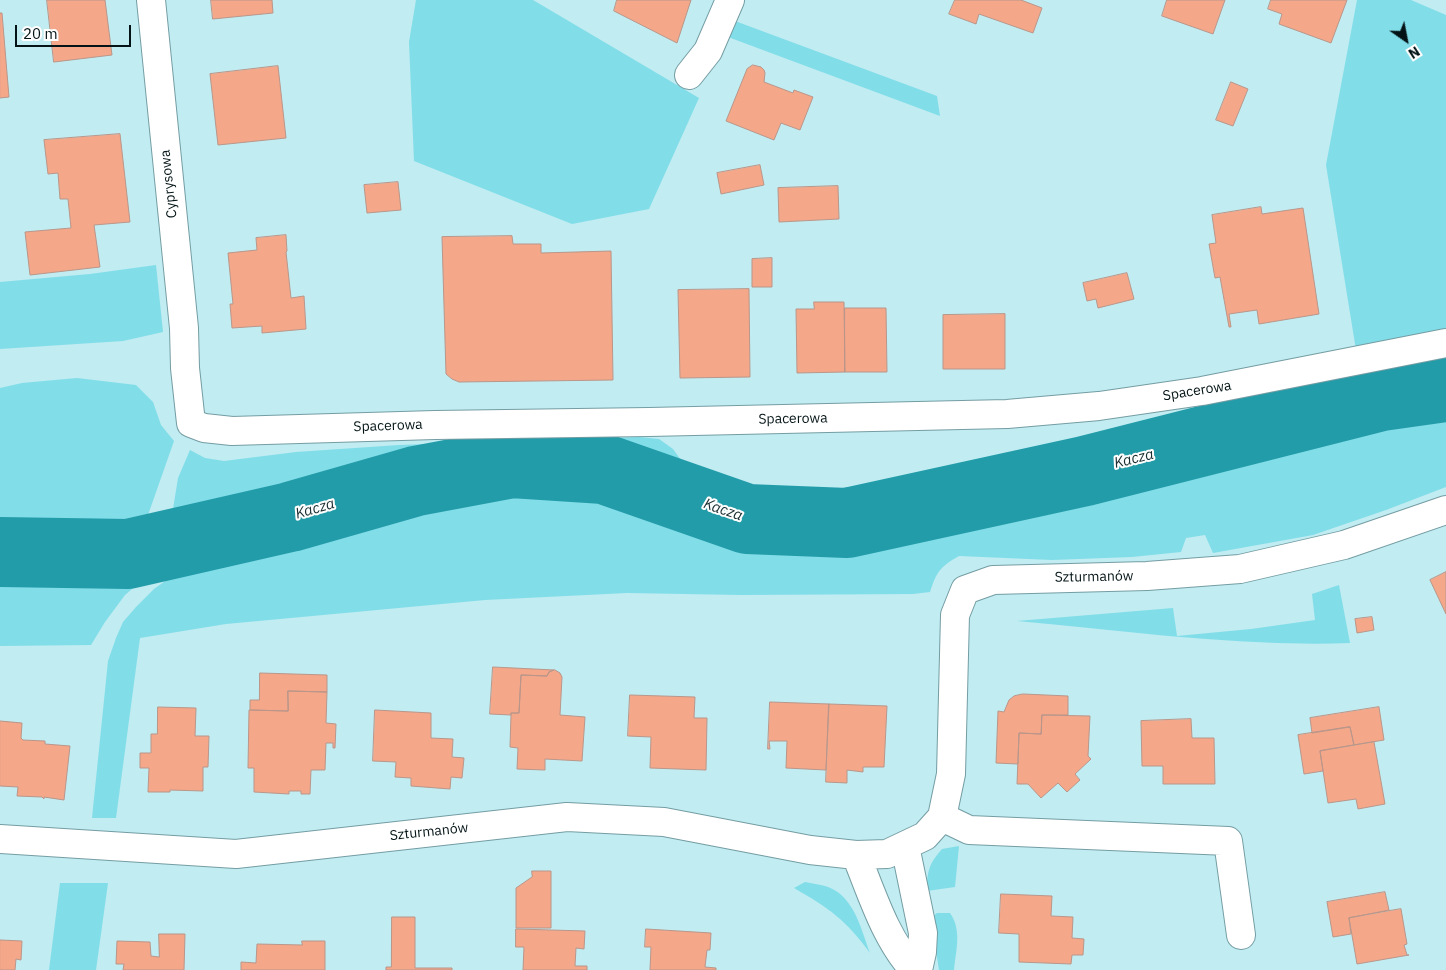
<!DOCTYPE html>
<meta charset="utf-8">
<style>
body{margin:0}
#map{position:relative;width:1446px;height:970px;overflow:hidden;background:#c0ecf2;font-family:"IBM Plex Sans",sans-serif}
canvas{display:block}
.north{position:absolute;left:1381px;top:15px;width:50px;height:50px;-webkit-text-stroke:4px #fff;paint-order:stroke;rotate:147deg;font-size:14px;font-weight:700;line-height:20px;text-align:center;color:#041416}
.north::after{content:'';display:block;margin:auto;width:18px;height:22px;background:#041416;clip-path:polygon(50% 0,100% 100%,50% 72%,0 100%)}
.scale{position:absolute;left:15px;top:25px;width:116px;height:22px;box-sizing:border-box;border:2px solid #041416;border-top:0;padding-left:6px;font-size:15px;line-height:18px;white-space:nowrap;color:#041416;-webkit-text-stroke:4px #fff;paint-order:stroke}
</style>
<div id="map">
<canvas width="1446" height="970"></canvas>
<div class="north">N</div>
<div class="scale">20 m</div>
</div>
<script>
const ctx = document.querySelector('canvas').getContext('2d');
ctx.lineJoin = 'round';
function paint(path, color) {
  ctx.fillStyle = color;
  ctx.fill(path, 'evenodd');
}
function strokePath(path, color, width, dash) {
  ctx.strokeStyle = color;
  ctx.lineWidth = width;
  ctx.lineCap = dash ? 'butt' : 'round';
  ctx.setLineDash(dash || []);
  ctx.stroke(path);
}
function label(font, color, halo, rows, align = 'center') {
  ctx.font = font + ' "IBM Plex Sans",sans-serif';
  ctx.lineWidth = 4;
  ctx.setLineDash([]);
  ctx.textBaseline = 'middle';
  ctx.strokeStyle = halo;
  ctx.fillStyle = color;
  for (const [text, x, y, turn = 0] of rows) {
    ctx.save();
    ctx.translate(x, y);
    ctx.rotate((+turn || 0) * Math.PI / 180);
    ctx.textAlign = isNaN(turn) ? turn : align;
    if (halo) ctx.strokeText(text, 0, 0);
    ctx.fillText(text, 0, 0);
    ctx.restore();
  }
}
const green = new Path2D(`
 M416,0H533L699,98L649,209L572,224L414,161L409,42Z
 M1357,0H1411L1446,15V332L1356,350L1326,165Z
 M735,21L937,96L940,116L728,37Z
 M156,265L163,332L123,341L0,349V282L90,274Z
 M1446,366V487L1386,510L1313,535L1213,553L1205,535L1186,538L1181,552L1132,557L1052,560L959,556C940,567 937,571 930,592L913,594L741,595L627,593L485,600L226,624L140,638L116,818H92L108,661L116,638L123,622L136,607L154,589L175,574L174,551L411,491L483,478L571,477L630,499L680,524L738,540L805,543L880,535L935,526L957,512L994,498L996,478L1035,457L1188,435L1381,381Z
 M77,378L136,385L153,402L161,425L174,441L148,515L154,534C102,540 52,543 0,542V388L22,383Z
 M639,437L659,439L673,449L694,478L713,490H706C686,484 666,475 645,469C609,459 556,451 518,454C449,459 381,482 315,501C269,515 222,523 174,532L173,509L178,478L190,450L205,458L224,461L296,452L399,445Z
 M0,559H89L125,569L151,565L152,572L125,595L105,622L91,645L0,646Z
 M1339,585L1350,643C1239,647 1128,631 1017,621L1173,608L1177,636L1251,629L1315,620L1312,594Z
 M959,846L955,887L927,891C927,871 929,864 942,849Z
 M805,882C815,884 827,885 836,891C856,904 862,932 870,953C846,920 829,908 794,888Z
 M60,883H108L96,970H49Z
 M937,913H950C962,930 956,950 954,970H939L931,918Z`);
const river = new Path2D(`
 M0,552L128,554L290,517L416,481L512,463L604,469L747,519L847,523L1085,471L1381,396L1446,387`);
const building = new Path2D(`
 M47,0H105L112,55L54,62Z
 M211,0H272L273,13L213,19Z
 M617,0H691L677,43L614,11Z
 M955,0H1021L1042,8L1033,33L979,14L976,24L949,14Z
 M1167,0H1225L1213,34L1162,16Z
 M1271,0H1347L1331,43L1279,24L1282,14L1268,9Z
 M0,13H2L9,97L0,98Z
 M753,65L761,67L764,70L765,73L764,82L793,93L794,90L813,97L800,130L781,123L774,140L726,121L747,69Z
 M278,66L286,138L218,145L210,74Z
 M1231,82L1248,89L1233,126L1216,120Z
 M120,134L130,222L94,225L100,267L30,275L25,232L71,228L68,199H60L58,173L48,174L44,140Z
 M760,165L764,185L721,194L717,173Z
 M398,182L401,210L367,213L364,185Z
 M838,186L839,219L779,222L778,188Z
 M1261,207L1262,214L1303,208L1319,314L1259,324L1257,310L1229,314L1231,327H1229L1220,277L1215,278L1209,244L1216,243L1212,215Z
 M286,235L287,251L286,252L291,298L304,296L306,329L262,333V326L232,328L230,304H233L228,253L257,250L256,238Z
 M512,236L513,244H541V253L611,251L613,380L459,382L452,379L446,374L442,237Z
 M772,258V287H752V259Z
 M1127,273L1134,299L1098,308L1096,299L1087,301L1083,283Z
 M749,289L750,377L680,378L678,290Z
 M814,302H844L845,372L797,373L796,309H814Z
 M845,308H886L887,372H845Z
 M1005,314V369H943V315Z
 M1446,572V614L1430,580Z
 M1372,617L1374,630L1357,633L1355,619Z
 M493,667L554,670L549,672L547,676L521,675L519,713H511V715L490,714Z
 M555,670L560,673L562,677L560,715L585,717L582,761L545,759V770L517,769L518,748L510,747L511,715V713H519L521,675L547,676L549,672Z
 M260,673L327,675V692L288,691V711L250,710V700H259Z
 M288,691L327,692L326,723L336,724L335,748H333V743H326L325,770H311L310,794H301V791H289V794L254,792V768H248L249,710L288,711Z
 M1023,694L1068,696V715H1042L1041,734L1019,733L1018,764L996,763L998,711L1004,712L1009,700L1014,696Z
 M630,695L695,697L694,718H707L706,770L650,768L651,737L628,736Z
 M770,702L829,704L826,770L786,768L787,741H769L770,749H768Z
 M829,704L887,706L884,767H863V772L847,770V783L826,782Z
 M158,707L196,708L195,736H209L208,767H203V791L170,790V792H148L149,768H140V753H151V734H157Z
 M1379,707L1384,740L1354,745L1350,727L1312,733L1310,718Z
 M375,710L431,713V738L453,739L452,757L464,758L462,778L451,777L450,789L411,786V778L395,777L396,762L373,761Z
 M1042,715L1090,716L1088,756L1091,759L1075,774L1080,780L1067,792L1058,783L1041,798L1028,784H1017L1019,733L1041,734Z
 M1191,719L1192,738H1214L1215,784H1163V766H1142L1141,721Z
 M0,721L22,723L21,738L23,740L45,741V744L70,746L64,800L44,797V799L42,797L17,796L18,787L0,786Z
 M1350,727L1354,745L1320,751L1323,771L1304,774L1298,735Z
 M1374,742L1385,804L1358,809L1356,799L1328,803L1320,751Z
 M532,871H551V928H516V888L532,877Z
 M1385,892L1389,910L1349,918L1351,934L1333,937L1327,902Z
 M1001,894L1052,896L1051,916L1073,917L1072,938L1084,939L1083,955H1072L1071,964L1019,962V934L999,933Z
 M1401,909L1407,944L1404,945L1407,955H1409L1357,964L1349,918Z
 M392,917H415V968H452V970H386V967H391Z
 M516,929L585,931L584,949L576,948L575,966H587V970H523L524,947H516Z
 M646,929L711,933L710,950H707L705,967L716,968V970H650L651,947H645Z
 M159,934H185L184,970H123L124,964H116L117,941L150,942L151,956L159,957Z
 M0,940L22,941L21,960L16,959L15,970H0Z
 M302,941H325V970H241V962L256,963L257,944L302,945Z`);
const minor = new Path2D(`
 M151,0L184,328L185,368L191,423L204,428L232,431L435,425L649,422L1007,414L1099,406L1202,391L1446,343
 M689,75L708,51L730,0
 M942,817L969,830L1228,841L1241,935
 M0,839L236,854L567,817L664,822L810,850L856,855L887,854L925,836L942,817L951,774L955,615L965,590L993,580L1147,576L1240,569L1344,545L1446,510
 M905,846L923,933L922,952L918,970
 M856,855C872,894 885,938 914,970`);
const streetNames = [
 ["Cyprysowa",169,184,-96],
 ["Spacerowa",1197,391,-9],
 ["Spacerowa",793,419,-1],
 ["Spacerowa",388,426,-2],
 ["Szturmanów",1094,577,-1],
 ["Szturmanów",429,832,-6]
];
const waterNames = [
 ["Kacza",1134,459,-14],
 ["Kacza",315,509,-16],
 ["Kacza",723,510,19]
];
paint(green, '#81dde8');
strokePath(river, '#239ca9', 70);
paint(building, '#f5a78a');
strokePath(building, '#b99689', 1);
strokePath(minor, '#749da3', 30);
strokePath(minor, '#fff', 28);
label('14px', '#041416', '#fff', streetNames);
label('italic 15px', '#1a2e31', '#fff', waterNames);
</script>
